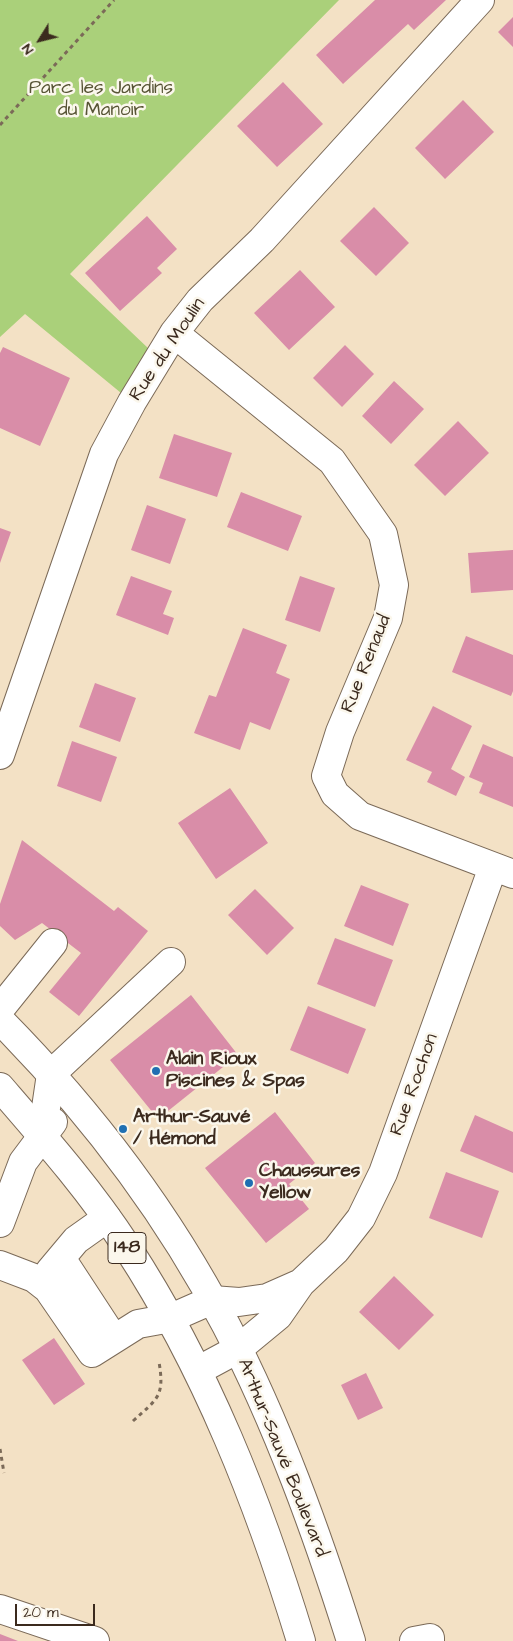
<!DOCTYPE html>
<meta charset="utf-8">
<style>
body{margin:0}
#map{position:relative;width:513px;height:1641px;overflow:hidden;background:#f3e1c5;font-family:"Architects Daughter",sans-serif}
canvas{display:block}
.north{position:absolute;left:15px;top:15px;width:50px;height:50px;-webkit-text-stroke:4px #fbf7ec;paint-order:stroke;rotate:234deg;font-size:14px;font-weight:700;line-height:20px;text-align:center;color:#3b2a1e}
.north::after{content:'';display:block;margin:auto;width:18px;height:22px;background:#3b2a1e;clip-path:polygon(50% 0,100% 100%,50% 72%,0 100%)}
.scale{position:absolute;left:15px;top:1604px;width:80px;height:22px;box-sizing:border-box;border:2px solid #3b2a1e;border-top:0;padding-left:6px;font-size:15px;line-height:18px;white-space:nowrap;color:#3b2a1e;-webkit-text-stroke:4px #fbf7ec;paint-order:stroke}
</style>
<div id="map">
<canvas width="513" height="1641"></canvas>
<div class="north">N</div>
<div class="scale">20 m</div>
</div>
<script>
const ctx = document.querySelector('canvas').getContext('2d');
ctx.lineJoin = 'round';
function paint(path, color) {
  ctx.fillStyle = color;
  ctx.fill(path, 'evenodd');
}
function strokePath(path, color, width, dash) {
  ctx.strokeStyle = color;
  ctx.lineWidth = width;
  ctx.lineCap = dash ? 'butt' : 'round';
  ctx.setLineDash(dash || []);
  ctx.stroke(path);
}
function label(font, color, halo, rows, align = 'center') {
  ctx.font = font + ' "Architects Daughter",sans-serif';
  ctx.lineWidth = 5;
  ctx.setLineDash([]);
  ctx.textBaseline = 'middle';
  ctx.strokeStyle = halo;
  ctx.fillStyle = color;
  for (const [text, x, y, turn = 0] of rows) {
    ctx.save();
    ctx.translate(x, y);
    ctx.rotate((+turn || 0) * Math.PI / 180);
    ctx.textAlign = isNaN(turn) ? turn : align;
    if (halo) ctx.strokeText(text, 0, 0);
    ctx.fillText(text, 0, 0);
    ctx.restore();
  }
}
const green = new Path2D(`
 M0,0H339L70,274L149,349L132,402L25,314L0,337Z`);
const building = new Path2D(`
 M375,0H446L414,30L408,24L343,84L316,55Z
 M513,17V47L498,32Z
 M283,82L323,124L277,167L237,126Z
 M463,100L494,132L445,179L415,148Z
 M374,207L409,243L376,276L340,241Z
 M147,216L177,249L157,268L162,273L120,311L85,273Z
 M300,270L335,307L289,350L254,313Z
 M345,345L374,374L342,407L313,378Z
 M3,347L70,378L40,446L0,428V353Z
 M394,381L424,409L391,444L362,416Z
 M458,421L489,453L445,496L414,465Z
 M174,434L232,453L217,497L159,478Z
 M241,492L302,516L288,551L227,527Z
 M147,505L186,519L170,564L131,550Z
 M0,528L11,532L0,563Z
 M513,550V590L471,593L468,553Z
 M131,576L172,591L163,614L174,618L168,635L116,615Z
 M300,576L335,588L320,632L285,620Z
 M243,628L287,645L276,673L290,679L270,730L250,722L240,750L194,733L209,695L216,697Z
 M466,636L513,655V691L511,696L452,672Z
 M95,683L136,698L120,742L79,727Z
 M433,706L472,726L451,769L465,777L456,796L427,782L432,772L406,760Z
 M72,741L117,757L101,802L57,786Z
 M483,744L513,757V807L479,793L483,783L469,777Z
 M230,788L268,843L216,879L178,823Z
 M22,840L114,911L118,907L148,931L79,1016L49,992L81,953L42,923L15,940L0,926V904Z
 M361,885L409,904L393,946L344,926Z
 M255,889L294,928L267,955L228,915Z
 M335,938L393,960L375,1007L317,984Z
 M191,995L238,1055L158,1119L110,1060Z
 M308,1006L366,1029L348,1074L290,1050Z
 M275,1112L315,1163L289,1184L309,1209L266,1243L205,1168Z
 M475,1115L513,1132V1173L460,1151Z
 M446,1172L499,1191L482,1238L429,1218Z
 M394,1276L434,1315L399,1350L359,1312Z
 M54,1338L85,1384L54,1405L22,1360Z
 M366,1373L383,1408L358,1420L341,1385Z
 M0,1634L18,1641H0Z`);
const path = new Path2D(`
 M0,125L114,0
 M133,1421C157,1399 165,1397 159,1362
 M0,1449L4,1473`);
const minor = new Path2D(`
 M174,333L332,461L383,534L394,585L388,618L340,732L326,776L335,794L360,816L513,874
 M0,755L104,454L132,402L174,333L200,300L262,240L480,0
 M0,1009L53,943
 M42,1135L51,1074L171,962
 M0,1223L23,1162L53,1122
 M61,1258L114,1339
 M0,1265L34,1278L48,1289L92,1353L138,1324L171,1318L212,1300L239,1302L267,1298L301,1283
 M50,1271L76,1240L107,1218
 M199,1370L238,1349L278,1316L301,1283L336,1250L361,1218L383,1173L493,867
 M0,1609L95,1641
 M414,1641L430,1638V1641`);
const major = new Path2D(`
 M0,1020C89,1110 167,1212 226,1325C278,1425 317,1533 351,1641
 M0,1087C45,1139 90,1190 127,1247C206,1368 259,1503 301,1641`);
const markers = [
 [156,1071,5,"#1f6fb2"],
 [123,1129,5,"#1f6fb2"],
 [249,1183,5,"#1f6fb2"]
];
const shields = [
 [127,1248,38]
];
const shieldNames = [
 ["148",127,1248]
];
const parkNames = [
 ["Parc les Jardins",101,89],
 ["du Manoir",101,111]
];
const streetNames = [
 ["Rue du Moulin",168,350,-56],
 ["Rue Renaud",367,664,-68],
 ["Rue Rochon",415,1085,-70],
 ["Arthur-Sauvé Boulevard",282,1458,68]
];
const poiNames = [
 ["Alain Rioux",166,1060],
 ["Piscines & Spas",166,1082],
 ["Arthur-Sauvé",133,1118],
 ["/ Hémond",133,1140],
 ["Chaussures",259,1172],
 ["Yellow",259,1194]
];
paint(green, '#aad07a');
paint(building, '#d98da8');
strokePath(minor, '#7b6a58', 30);
strokePath(major, '#7b6a58', 30);
strokePath(path, '#7b6a58', 3, [4, 4]);
strokePath(minor, '#fff', 28);
strokePath(major, '#fff', 28);
for (const [x, y, r, color] of markers) {
  const dot = new Path2D();
  dot.arc(x, y, r, 0, 2 * Math.PI);
  ctx.fillStyle = color;
  ctx.fill(dot);
  strokePath(dot, '#fbf7ec', 2);
}
for (const [x, y, w] of shields) {
  const box = new Path2D();
  box.roundRect(x - w / 2, y - 15.5, w, 31, 4);
  ctx.fillStyle = '#fbf7ec';
  ctx.fill(box);
  strokePath(box, '#3b2a1e', 1);
}
label('bold 18px', '#3b2a1e', null, shieldNames);
label('19px', '#575435', '#fbf7ec', parkNames);
label('19px', '#3b2a1e', '#fbf7ec', streetNames);
label('bold 19px', '#3b2a1e', '#fbf7ec', poiNames, 'left');
</script>
